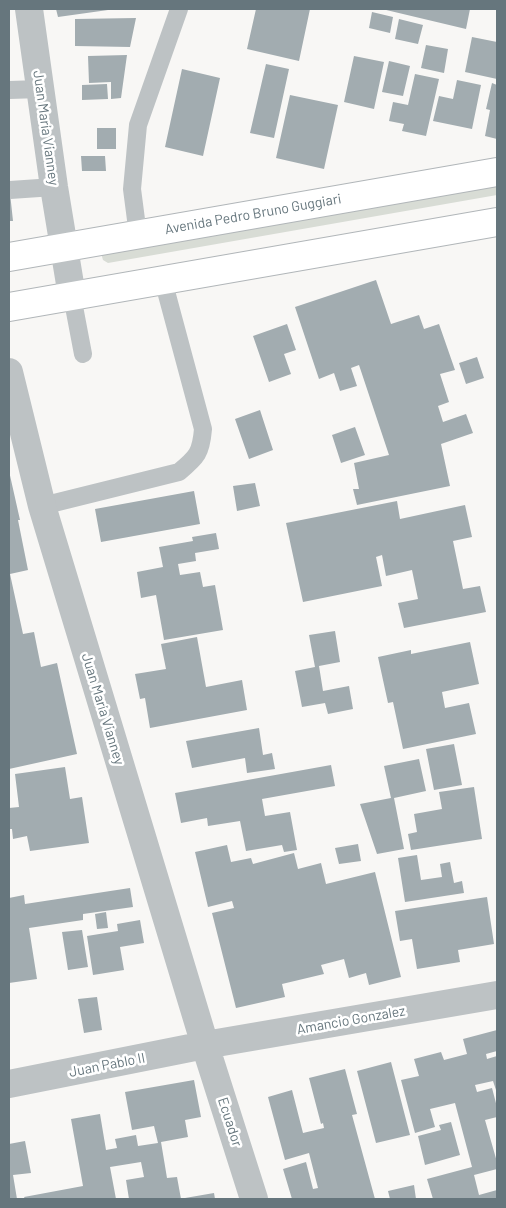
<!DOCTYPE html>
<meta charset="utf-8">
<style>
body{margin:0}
#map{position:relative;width:506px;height:1208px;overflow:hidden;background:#f8f7f5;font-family:Barlow,sans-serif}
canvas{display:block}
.frame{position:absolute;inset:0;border:10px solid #66767d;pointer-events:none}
</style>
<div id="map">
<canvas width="506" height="1208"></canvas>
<div class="frame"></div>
</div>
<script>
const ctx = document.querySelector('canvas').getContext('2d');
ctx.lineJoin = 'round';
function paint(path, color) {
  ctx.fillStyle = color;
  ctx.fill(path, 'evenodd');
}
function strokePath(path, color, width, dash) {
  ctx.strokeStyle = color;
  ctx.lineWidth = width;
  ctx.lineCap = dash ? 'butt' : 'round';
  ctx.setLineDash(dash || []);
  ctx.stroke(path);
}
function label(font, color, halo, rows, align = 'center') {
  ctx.font = font + ' Barlow,sans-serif';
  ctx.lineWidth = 5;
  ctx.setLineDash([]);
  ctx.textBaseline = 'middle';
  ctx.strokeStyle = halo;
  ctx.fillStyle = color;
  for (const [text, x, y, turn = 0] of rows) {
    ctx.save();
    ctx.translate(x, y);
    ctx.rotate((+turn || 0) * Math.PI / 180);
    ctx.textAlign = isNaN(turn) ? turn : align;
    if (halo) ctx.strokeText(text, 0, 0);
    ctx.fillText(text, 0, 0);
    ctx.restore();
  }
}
const green = new Path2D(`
 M497,178V195L108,263L103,260L101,253Z`);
const building = new Path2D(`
 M56,9H108V10L58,17Z
 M256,9H310L299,61L247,49Z
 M382,9H470L466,29Z
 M372,12L393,17L390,33L369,28Z
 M136,18L130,47L75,46V19Z
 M399,19L423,25L418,44L395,39Z
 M472,37L497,42V79L465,72Z
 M426,45L448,49L444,73L421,68Z
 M127,55L121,98L111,99V82L89,83L88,56Z
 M354,56L384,62L374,109L344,102Z
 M389,61L410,66L403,96L382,92Z
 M266,64L289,69L274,138L250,133Z
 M182,69L220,78L203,156L165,147Z
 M415,74L439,79L426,136L402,131L404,124L389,121L393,102L408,105Z
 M457,80L481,85L472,129L433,121L439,96L453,99Z
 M492,83L497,85V139L485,136L490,110L486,109Z
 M107,84L108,99L82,100V85Z
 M290,95L338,105L324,169L276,158Z
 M97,128H116V149H97Z
 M81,156H105L106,171H82Z
 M9,193H10L13,221H9Z
 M376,280L391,324L419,315L424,329L439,324L455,370L440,374L449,402L438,406L443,422L466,414L473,433L441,444L450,486L357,505L353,489H359L354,463L389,455L359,365L351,368L357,386L340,391L334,373L319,379L295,307Z
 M287,324L296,350L284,354L291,374L269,382L253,336Z
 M477,357L484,378L466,384L459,363Z
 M260,410L273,450L249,459L235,419Z
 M355,427L365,455L341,463L332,435Z
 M9,471L20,520H18L28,570L10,574L23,634L34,632L41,667L57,663L77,754L9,769Z
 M255,483L260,506L237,511L233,486Z
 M194,491L200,524L101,542L95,509Z
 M397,501L400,519L465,505L472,537L453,541L463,589L480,586L486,612L404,628L398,603L418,599L412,570L386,576L382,555L376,557L382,586L303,602L286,523Z
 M216,533L219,549L195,553L196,561L178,564L180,575L200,572L203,587L215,585L223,630L164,640L156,595L141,598L137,572L163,567L159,547L193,541L192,537Z
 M335,631L340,662L319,666L323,691L349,686L353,709L328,714L325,703L302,707L295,671L315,667L309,635Z
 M197,637L206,687L242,680L247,710L150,728L145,698L140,699L135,674L166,669L161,644Z
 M470,642L479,684L442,692L445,708L469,703L476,734L403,749L393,702L388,703L378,657L411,650V654Z
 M259,728L263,755L272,753L275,769L247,773L245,758L192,768L186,741Z
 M454,744L462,785L434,790L426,749Z
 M419,759L426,791L394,798L404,849L377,854L360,804L391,798L384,766Z
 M331,765L335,786L262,799L265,816L290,812L297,850L284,852L282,845L246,851L240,821L208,826L207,818L181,823L175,793Z
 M65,767L70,799L82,797L89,843L30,851L27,836L13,839L12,829H9V808L19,807L15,774Z
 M474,787L482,839L411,850L408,834L417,832L414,814L442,809L439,792Z
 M358,844L361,861L339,864L335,848Z
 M227,845L231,862L251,858L253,864L294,853L298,869L321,863L326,884L375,872L401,977L369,985L366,973L349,978L344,959L321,965L324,974L282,984L285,997L236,1008L212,913L234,908L232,901L208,907L195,852Z
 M417,855L421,880L442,877L440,864L450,862L454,883L462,881L464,893L405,902L398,858Z
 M130,888L133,907L83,914V920L29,928L37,979L9,983V898L24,895L25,904Z
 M487,897L494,944L458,950L460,962L417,969L412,939L400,941L395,911Z
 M106,912L108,928L97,929L95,914Z
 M140,920L144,943L120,947L124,970L93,975L87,936L118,931L117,924Z
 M82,930L88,967L68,970L62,932Z
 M97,997L102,1030L84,1033L78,999Z
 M497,1030V1051L486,1054L487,1059L497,1056V1093L493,1081L475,1085L477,1092L492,1088L497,1107V1117L485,1120L497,1162V1169L474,1175L479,1195L497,1190V1199H433L427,1179L472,1167L455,1103L430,1109L435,1127L415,1133L401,1080L419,1076L414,1059L441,1052L444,1060L467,1054L463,1039Z
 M391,1062L410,1135L376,1143L357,1071Z
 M345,1069L357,1114L352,1115L375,1199H292L283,1169L306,1162L313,1189L318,1188L309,1153L285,1160L268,1097L292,1090L303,1133L324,1128L323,1123L321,1124L309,1078Z
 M194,1080L201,1117L185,1120L188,1137L161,1142L167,1178L177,1177L181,1199H129L126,1180L144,1177L141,1162L110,1167L116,1199H25L24,1197L83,1186L71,1119L100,1114L106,1150L117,1148L115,1139L136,1135L138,1146L158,1143L154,1126L132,1130L125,1092Z
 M451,1122L460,1155L425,1165L418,1136L441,1130L439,1125Z
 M25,1141L31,1173L13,1175L17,1199H9V1144Z
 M414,1185L416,1199H390L388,1191Z
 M214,1193L215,1199H185V1198Z`);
const service = new Path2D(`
 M9,90L41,89
 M10,190L54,187
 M138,235L132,189L138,125L179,9
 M72,296L83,354
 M42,506L179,472C197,457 201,453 203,429L163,280`);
const minor = new Path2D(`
 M29,9L54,187L72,296
 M9,372L42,506L205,1045L254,1199
 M9,1084L205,1045L497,995`);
const primary = new Path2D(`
 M9,257L497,172
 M9,307L497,222`);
const streetNames = [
 ["Juan María Vianney",46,128,82],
 ["Avenida Pedro Bruno Guggiari",253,214,-10],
 ["Juan María Vianney",103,709,73],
 ["Amancio Gonzalez",351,1020,-10],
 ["Juan Pablo II",107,1065,-11],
 ["Ecuador",230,1122,72]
];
paint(green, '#d8dcd5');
paint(building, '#a2acb0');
strokePath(primary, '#b1b6b9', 30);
strokePath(service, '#bdc2c4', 18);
strokePath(minor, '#bdc2c4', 28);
strokePath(primary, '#fff', 28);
label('14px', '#66767d', '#fff', streetNames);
</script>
